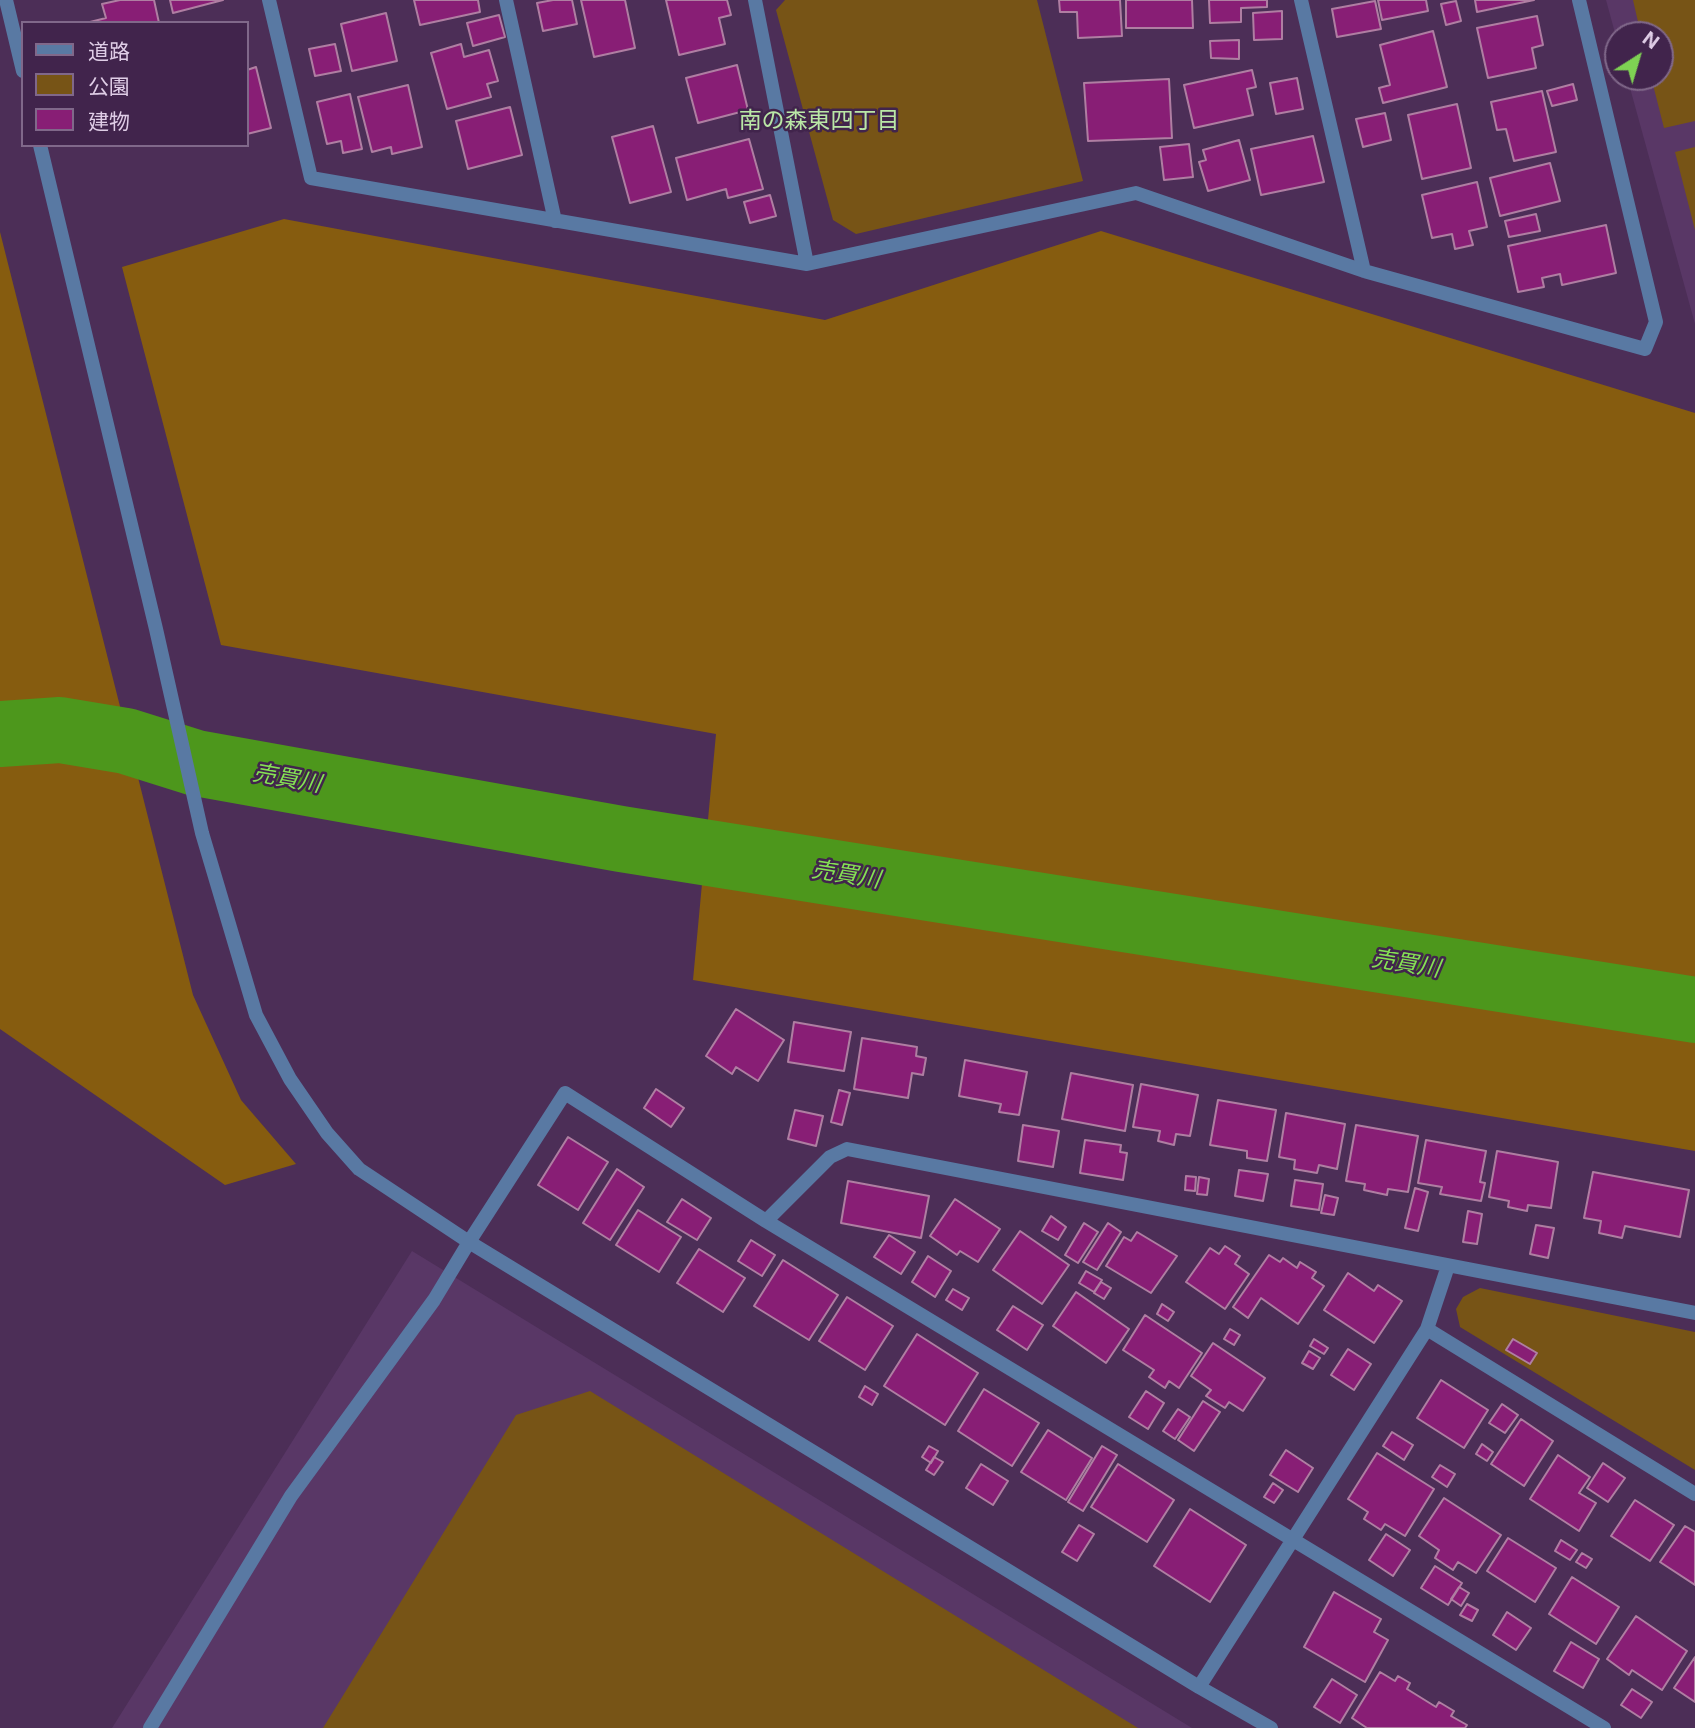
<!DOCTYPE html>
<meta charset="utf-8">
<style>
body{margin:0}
#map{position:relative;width:1695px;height:1728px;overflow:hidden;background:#4c2e57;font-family:Inter,"Noto Sans JP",sans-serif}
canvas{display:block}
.legend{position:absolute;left:21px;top:21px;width:228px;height:126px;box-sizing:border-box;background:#41244c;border:2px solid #80688a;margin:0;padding:9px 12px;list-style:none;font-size:21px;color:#dfcde6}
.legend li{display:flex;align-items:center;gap:14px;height:35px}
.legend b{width:35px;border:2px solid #80688a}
.north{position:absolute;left:1604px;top:21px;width:70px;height:70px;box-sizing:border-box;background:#41244c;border:2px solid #80688a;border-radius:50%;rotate:37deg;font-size:19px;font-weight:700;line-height:28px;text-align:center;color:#dfcde6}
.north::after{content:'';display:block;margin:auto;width:24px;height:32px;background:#7ed153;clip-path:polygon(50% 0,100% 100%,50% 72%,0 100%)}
</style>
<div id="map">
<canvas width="1695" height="1728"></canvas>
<ul class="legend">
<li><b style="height:9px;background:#5979a3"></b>道路</li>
<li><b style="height:19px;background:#775416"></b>公園</li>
<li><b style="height:19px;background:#881e75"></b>建物</li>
</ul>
<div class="north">N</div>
</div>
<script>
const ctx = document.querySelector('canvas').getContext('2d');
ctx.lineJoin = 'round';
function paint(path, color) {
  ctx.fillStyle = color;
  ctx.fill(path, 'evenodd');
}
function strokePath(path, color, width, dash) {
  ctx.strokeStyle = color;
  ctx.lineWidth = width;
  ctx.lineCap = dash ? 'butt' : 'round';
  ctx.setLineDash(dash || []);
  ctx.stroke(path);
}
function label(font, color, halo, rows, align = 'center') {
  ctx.font = font + ' Inter,"Noto Sans JP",sans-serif';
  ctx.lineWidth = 5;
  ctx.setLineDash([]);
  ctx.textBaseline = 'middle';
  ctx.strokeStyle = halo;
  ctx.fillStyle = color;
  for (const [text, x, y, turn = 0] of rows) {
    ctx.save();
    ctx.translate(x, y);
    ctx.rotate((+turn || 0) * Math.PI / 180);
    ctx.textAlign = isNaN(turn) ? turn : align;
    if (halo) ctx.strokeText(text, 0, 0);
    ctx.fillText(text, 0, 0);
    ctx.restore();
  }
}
const built = new Path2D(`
 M1606,0H1695V324L1627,77H1660V35H1618V44Z
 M412,1251L1192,1728H112Z`);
const green = new Path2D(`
 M785,0H1037L1083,181L856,234L833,220L776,10Z
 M1633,0H1695V121L1664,128L1651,77H1660V35H1641Z
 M1695,147V230L1675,152Z
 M1480,1288L1695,1332V1470L1460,1327L1456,1309L1463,1297Z
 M590,1391L1138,1728H323L516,1415Z`);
const forest = new Path2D(`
 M284,219L825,320L1101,231L1695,413V1151L693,980L716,734L221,645L122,267Z
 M0,232L193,995L241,1100L296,1164L225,1185L0,1029Z`);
const river = new Path2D(`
 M0,734L60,730L126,741L196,763L621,839L1695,1010`);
const building = new Path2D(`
 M120,0H154L159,23H86L106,18L102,4Z
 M170,0H223L173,13Z
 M414,0H478L480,12L420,25Z
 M553,0H572L577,24L543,31L537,3Z
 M581,0H625L635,48L594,57Z
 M666,0H727L731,15L719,18L725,44L679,55Z
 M1059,0H1120L1122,36L1078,38L1077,12H1060Z
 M1126,0H1192L1193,28H1126Z
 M1209,0H1267V7L1241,8V22L1210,23Z
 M1378,0H1426L1428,11L1382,20Z
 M1475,0H1534L1477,12Z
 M1375,1L1381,29L1337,37L1332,9Z
 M1456,1L1461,21L1446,25L1441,4Z
 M1282,11V39L1254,40L1253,13Z
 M386,13L397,61L352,71L341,24Z
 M499,15L505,37L473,46L467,23Z
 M1537,16L1543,45L1532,48L1536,68L1488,78L1477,28Z
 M1433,31L1447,87L1383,103L1379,88L1390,85L1380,45Z
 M1239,40V59L1211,58L1210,41Z
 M335,44L341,71L315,76L309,49Z
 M461,44L464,57L489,50L498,81L487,84L491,97L447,109L431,53Z
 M737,65L748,110L698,123L686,78Z
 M256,67L271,128L247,134V70Z
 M1252,70L1256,87L1247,89L1253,115L1194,128L1184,85Z
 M1297,78L1303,109L1276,114L1270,83Z
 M1169,79L1172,138L1088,141L1084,83Z
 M1573,84L1577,100L1552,106L1547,91Z
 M408,85L422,147L392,154L391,147L372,152L358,97Z
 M1542,91L1556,152L1514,161L1506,129L1497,130L1491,102Z
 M350,94L362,149L343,153L341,141L327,144L317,102Z
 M1457,104L1471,168L1422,179L1408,115Z
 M510,107L522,155L468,169L456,121Z
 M1385,113L1391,140L1363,147L1356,119Z
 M653,126L671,192L630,203L612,137Z
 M1313,136L1324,182L1261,195L1251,149Z
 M749,139L763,189L728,198L726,189L687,200L676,158Z
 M1239,140L1250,180L1208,191L1199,162L1206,160L1203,150Z
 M1189,144L1193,177L1164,180L1160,147Z
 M1550,163L1560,201L1500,216L1490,178Z
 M1477,182L1487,227L1469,231L1473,245L1455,249L1452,234L1432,238L1422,195Z
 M770,195L776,216L750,223L744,202Z
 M1536,214L1540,231L1509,237L1505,221Z
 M1606,225L1616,273L1562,285L1560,274L1542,278L1544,287L1518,292L1508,246Z
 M736,1009L784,1040L758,1081L736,1067L732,1074L706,1056Z
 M794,1022L851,1032L844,1071L788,1062Z
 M862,1038L917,1047L916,1056L926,1058L923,1075L912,1073L908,1098L854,1089Z
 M965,1060L1027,1072L1019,1115L999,1112L1001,1104L959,1096Z
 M1071,1073L1133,1085L1125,1131L1062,1119Z
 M1141,1084L1198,1095L1190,1136L1176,1134L1174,1145L1158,1141L1160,1131L1133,1127Z
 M656,1089L684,1108L671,1127L644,1108Z
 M839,1090L850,1093L842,1125L831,1122Z
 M1218,1100L1276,1110L1267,1161L1247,1158V1151L1210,1145Z
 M795,1110L823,1116L816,1146L788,1139Z
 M1286,1113L1345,1124L1337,1169L1319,1165L1317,1173L1294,1169L1295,1160L1279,1157Z
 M1023,1125L1059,1131L1053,1167L1018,1161Z
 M1356,1125L1418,1136L1408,1192L1388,1189L1387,1195L1364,1190L1365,1184L1346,1181Z
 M568,1137L608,1162L578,1210L538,1185Z
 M1085,1140L1121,1145L1120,1152L1127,1153L1123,1180L1080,1173Z
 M1426,1140L1486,1151L1480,1182L1485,1183L1481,1201L1440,1194L1442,1187L1418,1183Z
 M1497,1151L1558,1162L1551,1208L1528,1205L1527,1211L1508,1207L1509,1201L1489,1197Z
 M617,1169L644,1187L610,1240L583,1223Z
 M1239,1170L1268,1174L1263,1201L1235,1196Z
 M1593,1172L1689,1190L1680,1237L1625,1226L1622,1238L1599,1233L1601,1221L1584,1218Z
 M1186,1176L1196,1177L1195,1191L1185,1190Z
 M1199,1177L1209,1179L1207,1195L1197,1194Z
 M1295,1180L1323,1184L1319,1210L1291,1206Z
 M848,1181L929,1196L921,1238L841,1223Z
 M1415,1188L1428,1192L1418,1231L1405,1228Z
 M1325,1195L1338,1198L1334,1215L1321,1213Z
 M682,1199L711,1218L697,1240L667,1222Z
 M955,1199L1000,1229L978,1262L960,1251L957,1255L930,1236Z
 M638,1210L681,1237L659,1272L616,1245Z
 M1468,1211L1482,1214L1477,1244L1463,1242Z
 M1051,1216L1066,1227L1058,1240L1042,1231Z
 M1084,1223L1098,1232L1078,1263L1065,1255Z
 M1108,1223L1121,1232L1097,1270L1083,1262Z
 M1536,1225L1554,1228L1548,1258L1530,1254Z
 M1020,1231L1069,1265L1042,1304L993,1270Z
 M1137,1232L1177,1256L1151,1293L1106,1266L1124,1237L1131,1241Z
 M889,1235L915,1252L901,1274L874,1257Z
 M751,1240L775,1255L762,1276L738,1261Z
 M1225,1246L1240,1256L1235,1264L1249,1274L1225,1309L1186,1282L1210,1248L1219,1254Z
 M699,1249L745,1278L723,1312L677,1283Z
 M1269,1255L1280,1262L1283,1258L1297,1268L1300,1262L1316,1272L1312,1278L1324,1286L1298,1324L1261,1298L1248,1318L1233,1307Z
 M928,1256L951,1271L935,1297L912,1282Z
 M783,1260L838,1295L809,1340L754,1306Z
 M1086,1271L1102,1280L1094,1292L1079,1283Z
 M1348,1273L1374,1291L1378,1285L1402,1301L1374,1343L1324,1310Z
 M1101,1282L1111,1288L1104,1299L1094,1293Z
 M953,1289L969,1298L962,1310L946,1300Z
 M1076,1292L1129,1329L1106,1363L1053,1326Z
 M847,1297L893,1326L865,1370L819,1341Z
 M1162,1304L1174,1312L1168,1321L1157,1314Z
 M1013,1306L1043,1325L1027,1350L997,1330Z
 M1145,1315L1202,1353L1179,1388L1169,1381L1165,1388L1149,1377L1154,1370L1123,1350Z
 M1230,1329L1240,1335L1234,1345L1224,1339Z
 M917,1334L978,1373L945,1425L884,1386Z
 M1314,1339L1328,1348L1324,1354L1310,1346Z
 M1513,1339L1537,1353L1530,1364L1506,1350Z
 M1213,1343L1265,1378L1243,1411L1229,1402L1225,1408L1206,1396L1211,1390L1191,1376Z
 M1348,1349L1371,1364L1354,1390L1331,1375Z
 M1309,1351L1320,1358L1313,1369L1302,1363Z
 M1441,1380L1488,1410L1464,1448L1417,1418Z
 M865,1386L878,1394L872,1405L859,1397Z
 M984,1389L1039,1423L1012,1466L958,1431Z
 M1146,1391L1164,1403L1148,1429L1129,1417Z
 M1203,1401L1220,1412L1194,1451L1178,1440Z
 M1502,1404L1518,1415L1505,1433L1489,1423Z
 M1178,1409L1190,1417L1175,1439L1163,1431Z
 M1521,1419L1553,1441L1524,1486L1491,1464Z
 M1048,1430L1092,1458L1066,1500L1021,1472Z
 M1392,1432L1413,1445L1404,1460L1383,1446Z
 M1482,1444L1493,1452L1487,1461L1476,1454Z
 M929,1446L938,1451L931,1463L922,1457Z
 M1102,1446L1117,1455L1083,1511L1068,1502Z
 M1286,1450L1313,1468L1298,1492L1270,1475Z
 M1377,1453L1434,1489L1405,1536L1385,1524L1381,1530L1364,1519L1368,1512L1348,1499Z
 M1558,1455L1590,1477L1579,1493L1596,1503L1579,1531L1530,1499Z
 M934,1457L943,1462L934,1475L926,1470Z
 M1603,1463L1625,1478L1608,1502L1587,1488Z
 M981,1464L1008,1481L993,1505L966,1488Z
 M1118,1464L1174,1500L1147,1542L1091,1507Z
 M1440,1465L1455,1474L1447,1487L1432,1477Z
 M1273,1483L1283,1490L1274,1503L1264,1497Z
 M1444,1498L1501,1535L1476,1573L1458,1562L1453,1570L1435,1558L1439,1550L1419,1536Z
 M1635,1500L1674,1525L1650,1561L1611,1536Z
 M1190,1509L1246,1545L1210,1602L1154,1566Z
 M1079,1525L1094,1534L1077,1561L1062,1552Z
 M1685,1526L1695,1532V1585L1660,1562Z
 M1386,1534L1410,1550L1393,1576L1369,1560Z
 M1508,1538L1556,1568L1535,1602L1487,1571Z
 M1561,1540L1577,1550L1570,1560L1555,1551Z
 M1582,1553L1592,1559L1586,1568L1576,1562Z
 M1435,1566L1462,1583L1448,1605L1421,1588Z
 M1572,1577L1619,1607L1596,1644L1549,1614Z
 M1459,1587L1469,1593L1461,1606L1451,1599Z
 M1334,1592L1381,1619L1374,1632L1388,1640L1365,1682L1304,1647Z
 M1467,1604L1478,1610L1472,1621L1460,1615Z
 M1507,1612L1531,1628L1516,1650L1493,1635Z
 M1636,1616L1687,1651L1662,1690L1632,1670L1629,1675L1607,1659Z
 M1571,1642L1599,1659L1583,1688L1554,1671Z
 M1695,1657V1702L1674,1688Z
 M1380,1672L1395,1681L1398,1676L1410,1683L1407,1689L1436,1707L1439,1702L1454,1711L1451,1716L1467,1725L1465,1728H1367L1352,1718Z
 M1332,1679L1357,1695L1340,1723L1314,1707Z
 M1632,1689L1652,1702L1641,1718L1621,1705Z`);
const minor = new Path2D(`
 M6,0L23,71
 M269,0L311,178L807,264L1136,193L1364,271L1645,349L1656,322L1579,0
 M506,0L555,221
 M755,0L807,264
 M1301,0L1364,271
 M40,145L156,629L202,833L256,1015L290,1079L327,1133L359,1169L469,1242L1199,1687L1271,1728
 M766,1221L830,1157L847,1149L1695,1313
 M1427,1329L1695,1494
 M1199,1687L1427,1329L1448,1266
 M150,1728L291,1496L434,1300L469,1242L565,1093L766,1221L1604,1728`);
const neighbourhoodNames = [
 ["南の森東四丁目",819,121]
];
const waterNames = [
 ["売買川",287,779,10],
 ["売買川",846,875,9],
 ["売買川",1406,964,9]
];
paint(built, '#593766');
paint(green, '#775416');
paint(forest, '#865c0f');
strokePath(river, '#4d971c', 66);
paint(building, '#881e75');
strokePath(building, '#af7ea2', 2);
strokePath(minor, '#5979a3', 14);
label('23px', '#bae7a6', '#41244c', neighbourhoodNames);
label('italic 23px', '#85e254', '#41244c', waterNames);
</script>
